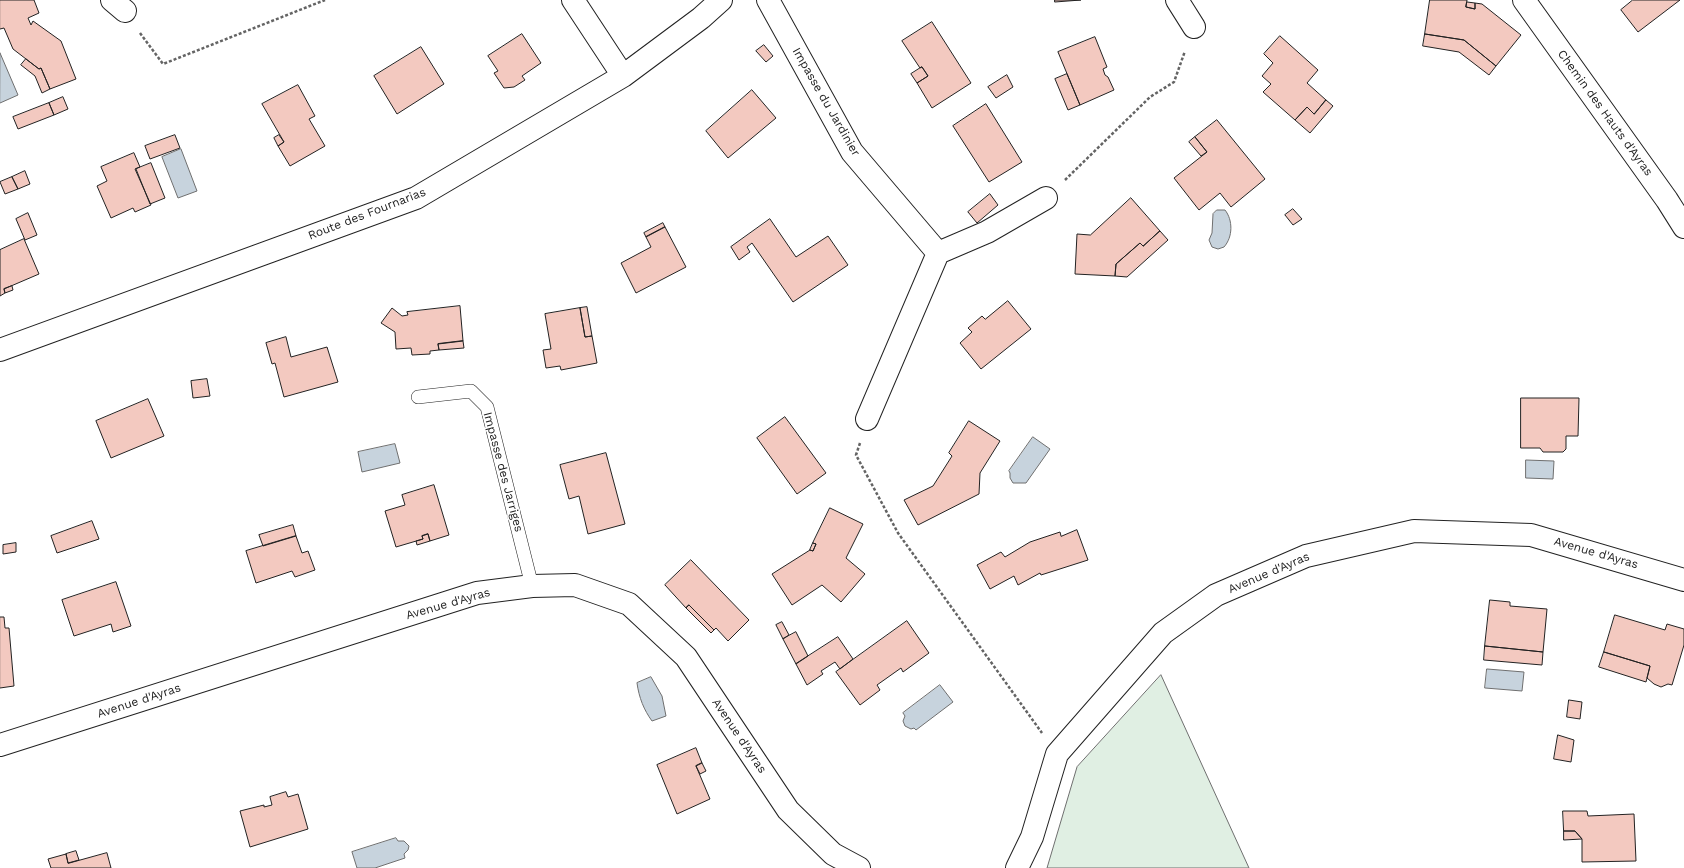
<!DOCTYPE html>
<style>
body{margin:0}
canvas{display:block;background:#fff}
</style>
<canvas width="1684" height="868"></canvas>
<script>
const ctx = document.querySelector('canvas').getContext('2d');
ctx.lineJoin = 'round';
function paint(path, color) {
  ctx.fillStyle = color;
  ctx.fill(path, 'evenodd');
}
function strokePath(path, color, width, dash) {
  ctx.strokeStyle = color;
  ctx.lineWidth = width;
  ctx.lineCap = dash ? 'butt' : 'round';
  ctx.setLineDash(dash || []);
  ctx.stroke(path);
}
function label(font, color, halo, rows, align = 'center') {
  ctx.font = font + ' "Work Sans",sans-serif';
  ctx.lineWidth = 3;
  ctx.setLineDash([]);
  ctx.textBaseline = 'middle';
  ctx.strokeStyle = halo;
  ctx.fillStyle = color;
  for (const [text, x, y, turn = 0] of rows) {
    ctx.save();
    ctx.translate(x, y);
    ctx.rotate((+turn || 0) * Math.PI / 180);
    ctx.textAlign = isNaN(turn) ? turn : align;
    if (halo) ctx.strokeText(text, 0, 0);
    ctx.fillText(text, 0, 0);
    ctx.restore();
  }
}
const green = new Path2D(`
 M1161,675L1249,868H1047L1077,767Z`);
const water = new Path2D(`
 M0,53L18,95L0,103Z
 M181,149L197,191L178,198L162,157Z
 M1217,210H1225C1233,220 1233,237 1224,247L1218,249L1212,247L1209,240L1212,233L1213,214Z
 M1033,437L1050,449L1026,483H1013L1010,478V473L1009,471Z
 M395,444L400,463L362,472L358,452Z
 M1526,460L1554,461L1553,479L1526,478Z
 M1487,669L1524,672L1522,691L1485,688Z
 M651,677L662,696L666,716L652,721C644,710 639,698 637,683Z
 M940,685L953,702L916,730L914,728L911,729L905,726L903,721L905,716L903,713Z
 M396,838L398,841H404L409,846L408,850L404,854L405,858L375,868H357L352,852Z`);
const building = new Path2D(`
 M0,0H34L39,13L28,18L31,25L33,21L61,41L76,79L50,89L41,68L39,69L13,49L4,28L0,29Z
 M1055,0H1081L1055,2Z
 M1430,0H1467L1466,7L1475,9V3L1482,4L1521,35L1496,66L1464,40L1425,34Z
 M1633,0H1680L1638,32L1621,10Z
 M1467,2L1475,3V9L1466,7Z
 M932,22L971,83L932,108L917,83L928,76L922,67L920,68L902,41Z
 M522,34L541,63L522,76L525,80L514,87L504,88L494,73L498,71L488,56Z
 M1425,34L1464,40L1496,66L1489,75L1459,52L1423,46Z
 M1280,36L1318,70L1307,83L1326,100L1314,114L1307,107L1295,120L1263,92L1271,84L1262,76L1273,63L1264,54Z
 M1095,37L1107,67L1103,69L1105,75L1108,77L1114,90L1080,105L1058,52Z
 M764,45L773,56L766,62L756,51Z
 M421,47L444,84L397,114L374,76Z
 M26,59L39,69L41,68L50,89L42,93L35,76L21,65Z
 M922,67L928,76L917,83L911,74Z
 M1067,74L1080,105L1068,110L1055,79Z
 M1007,75L1013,87L996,98L988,87Z
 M298,85L315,116L309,119L325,146L290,166L278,146L284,142L262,104Z
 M752,90L776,118L728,158L706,131Z
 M63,97L68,109L54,115L49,103Z
 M1326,100L1333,106L1310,133L1295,120L1307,107L1314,114Z
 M49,103L54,115L18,129L13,117Z
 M986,104L1022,162L989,182L953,126Z
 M1217,120L1265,179L1231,207L1220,193L1199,210L1174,178L1207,152L1195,137Z
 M175,135L180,148L150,159L145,146Z
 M279,135L284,142L278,146L274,138Z
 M1195,137L1207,152L1201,156L1189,142Z
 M134,153L140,167L135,169L151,205L135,212L133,208L111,218L97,186L107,181L101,167Z
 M151,163L165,198L150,204L136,169Z
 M25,171L30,184L18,189L12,177Z
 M12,177L18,189L5,194L0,182Z
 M990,194L998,205L977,223L968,212Z
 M1131,198L1160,231L1143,246L1140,243L1116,264L1115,276L1075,274L1077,234L1090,235Z
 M1293,209L1302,219L1293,225L1285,215Z
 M28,213L37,235L25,240L16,219Z
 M770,219L796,257L828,236L848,265L793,302L752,243L747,247L750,252L739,260L731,247Z
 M663,223L665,227L646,237L644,233Z
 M665,227L686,267L636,293L621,263L651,247L646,237Z
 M1160,231L1168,240L1127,277L1115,276L1116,264L1140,243L1143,246Z
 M24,239L39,274L4,289L5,293L0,296V250Z
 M12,286L13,290L5,293L4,289Z
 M1008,301L1031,329L981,369L960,343L972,332L968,328L982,316L985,319Z
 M460,306L463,341L438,344L439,350L430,351V354L412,355L411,348L396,349L395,332L381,323L392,308L402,316L408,315L407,312Z
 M587,307L592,336L585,337L580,308Z
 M580,308L585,337L592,336L597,363L561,370L560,366L546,368L543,350L551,349L545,314Z
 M286,337L291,357L327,347L338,382L284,397L275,363L272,364L266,343Z
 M463,341L464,348L439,350L438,344Z
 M207,379L210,396L193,398L191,381Z
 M1521,398H1579L1578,436H1566V449L1563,452H1543L1540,448H1521Z
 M148,399L164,436L111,458L96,421Z
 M785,417L826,473L797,494L757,438Z
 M969,421L1000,441L980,473L979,494L918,525L904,500L933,486L952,456L949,453Z
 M606,453L625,524L588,534L579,496L569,499L560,465Z
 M434,485L449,535L430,541L428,534L422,536L423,539L396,547L385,511L405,505L402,495Z
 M830,508L863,524L846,558L865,574L841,602L822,585L792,605L772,574L810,550L813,551L816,544L813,543Z
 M92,521L99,539L57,553L51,536Z
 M293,525L296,536L263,546L259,535Z
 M1077,530L1088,560L1041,575L1040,573L1018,585L1014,576L990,589L977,565L1001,552L1005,557L1030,542L1060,532L1061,536Z
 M428,534L430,541L417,545L416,541L423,539L422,536Z
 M296,536L302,553L308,551L315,570L295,577L292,571L256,583L246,551Z
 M16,543V552L3,554V545Z
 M813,543L816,544L813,551L810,550Z
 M691,560L749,620L728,641L716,628L714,630L689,605L686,608L665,585Z
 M116,582L131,626L113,632L111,624L74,636L62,600Z
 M1490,600L1510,602V606L1547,609L1543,652L1485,646Z
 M689,605L714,630L711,633L686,608Z
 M1615,615L1665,630L1667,624L1684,629V645L1672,685L1668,684L1661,687L1654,684L1647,678L1650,666L1604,652Z
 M0,617H4L5,628H9L14,686L0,688Z
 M907,621L929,653L903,672L901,668L877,685L880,690L860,705L836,672Z
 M782,622L789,635L783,639L776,625Z
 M796,632L808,656L796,664L783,639Z
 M838,637L853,659L840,669L835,662L821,671L823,674L807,685L796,664Z
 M1485,646L1543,652L1542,665L1484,660Z
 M1604,652L1650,666L1646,682L1599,667Z
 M1569,700L1582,702L1580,719L1567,717Z
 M1558,735L1574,740L1571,762L1554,759Z
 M696,748L702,763L696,766L710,799L677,814L657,765Z
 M702,763L706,771L700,774L696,766Z
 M286,792L288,797L298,794L308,829L250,847L240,811L264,805V807L272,805L270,797Z
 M1563,811H1587L1588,816L1634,814L1636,861L1582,862V839L1575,831H1564Z
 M1564,831H1575L1582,839L1564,840Z
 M76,851L79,860L68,863L66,854Z
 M107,853L111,868H51L48,859L66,854L68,863Z`);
const path = new Path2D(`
 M140,33L163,64L325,0
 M1065,180L1150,97L1174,82L1185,51
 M860,443L856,455L898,533L1042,733`);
const lane = new Path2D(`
 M418,397L471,391L487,407L532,586`);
const street = new Path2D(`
 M112,0L125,11
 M573,0L623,76
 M768,0L852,152L938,253
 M1177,0L1194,27
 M1524,0L1667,200L1684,227
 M0,350L416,198L623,76L701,18L721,0
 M867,419L938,253L987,232L1046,198
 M0,745L477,593L532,586L575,585L629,604L686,657L788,810L833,854L859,868
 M1017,868L1032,837L1057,754L1163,633L1216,595L1306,556L1414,531L1531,535L1684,580`);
const streetNames = [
 ["Impasse du Jardinier",826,102,60],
 ["Chemin des Hauts d'Ayras",1605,113,54],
 ["Route des Fournarias",367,214,-21],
 ["Impasse des Jarriges",503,472,75],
 ["Avenue d'Ayras",1596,553,16],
 ["Avenue d'Ayras",1269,573,-23],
 ["Avenue d'Ayras",448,604,-16],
 ["Avenue d'Ayras",139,701,-18],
 ["Avenue d'Ayras",739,736,56]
];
paint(green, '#e0efe3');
strokePath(green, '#6f6f6f', 1);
paint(water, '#c7d3dd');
strokePath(water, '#6f6f6f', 1);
paint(building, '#f3c9c0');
strokePath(building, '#222', 1);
strokePath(lane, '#222', 14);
strokePath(street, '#222', 24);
strokePath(path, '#646464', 2.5, [3, 2]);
strokePath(lane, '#fff', 13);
strokePath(street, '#fff', 22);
label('12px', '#222', '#fff', streetNames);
</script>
